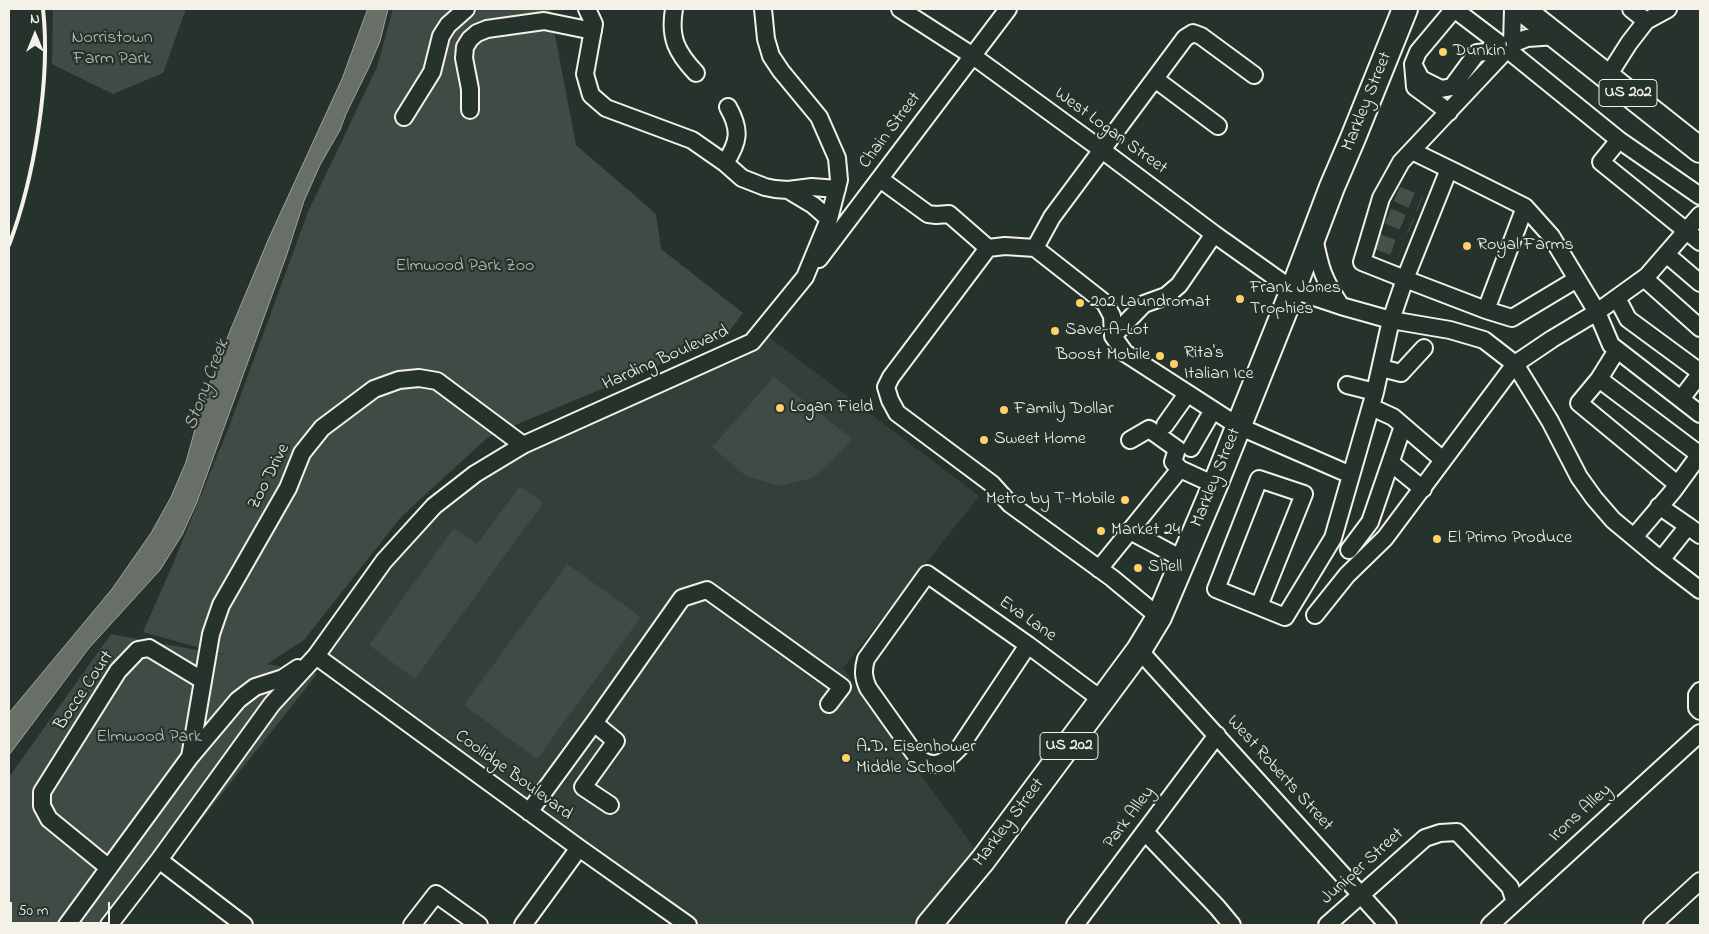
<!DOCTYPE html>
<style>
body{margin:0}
#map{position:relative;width:1709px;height:934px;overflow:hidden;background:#26332d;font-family:"Indie Flower",sans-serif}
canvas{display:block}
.frame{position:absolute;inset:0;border:10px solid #f4f1e8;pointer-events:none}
.north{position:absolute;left:10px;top:10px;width:50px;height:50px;-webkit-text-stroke:4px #26332d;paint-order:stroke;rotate:0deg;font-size:14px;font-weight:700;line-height:20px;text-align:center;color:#f4f1e8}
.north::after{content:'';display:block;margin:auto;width:18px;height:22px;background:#f4f1e8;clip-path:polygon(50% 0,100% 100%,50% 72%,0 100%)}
.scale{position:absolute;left:10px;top:902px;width:100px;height:22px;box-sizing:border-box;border:2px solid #f4f1e8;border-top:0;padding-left:6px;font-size:15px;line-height:18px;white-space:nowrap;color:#f4f1e8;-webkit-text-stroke:4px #26332d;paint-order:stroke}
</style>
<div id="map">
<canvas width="1709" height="934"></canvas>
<div class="frame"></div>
<div class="north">N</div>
<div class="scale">50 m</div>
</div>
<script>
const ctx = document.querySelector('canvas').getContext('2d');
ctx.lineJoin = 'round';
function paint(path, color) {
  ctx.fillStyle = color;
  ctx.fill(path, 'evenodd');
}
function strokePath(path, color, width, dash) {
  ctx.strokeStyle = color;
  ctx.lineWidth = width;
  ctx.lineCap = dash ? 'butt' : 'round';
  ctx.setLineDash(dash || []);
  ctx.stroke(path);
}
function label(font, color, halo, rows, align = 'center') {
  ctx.font = font + ' "Indie Flower",sans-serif';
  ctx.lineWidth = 4.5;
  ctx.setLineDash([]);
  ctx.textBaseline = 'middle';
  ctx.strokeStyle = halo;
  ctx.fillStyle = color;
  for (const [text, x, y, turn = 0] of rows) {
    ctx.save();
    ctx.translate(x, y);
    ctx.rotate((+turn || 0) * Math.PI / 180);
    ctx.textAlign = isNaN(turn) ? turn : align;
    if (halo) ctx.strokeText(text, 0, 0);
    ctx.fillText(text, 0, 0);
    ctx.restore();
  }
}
const built = new Path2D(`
 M761,331L979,496L843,668L983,860L934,925H688L316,656L384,561L475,474Z`);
const green = new Path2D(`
 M53,9H186L163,73L113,94L52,64Z
 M393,9H550L576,145L656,214L661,249L743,313L724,338L513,426L487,438L401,517L304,640L267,664L317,674L118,925H9V777L111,634L229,656L143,632L173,564L229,427L308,212L377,67Z
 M774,377L852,439L833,460L812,478L780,486L746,476L712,447Z
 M520,486L543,503L415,679L369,645L454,528L477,544Z
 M567,564L641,617L537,759L464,705Z`);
const water = new Path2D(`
 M368,9H388L380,41L369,67L346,114L340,130L320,165L304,201L287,254L197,502L182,535L160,570L89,648L9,755V713L112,589L151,533L171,497L186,462L202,404L230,331L269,238L342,79Z`);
const minorTunnel = new Path2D(`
 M1397,194L1420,204
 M1388,216L1411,226
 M1378,242L1401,250`);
const minor = new Path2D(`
 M587,9L594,24L585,74L591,95L606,108L692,140L725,163L742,178L765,187L775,189L788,190L812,187L837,189
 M674,9C669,38 677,53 696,73
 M900,9L973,56L1102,150L1214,234L1293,290L1341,306L1391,320L1450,330L1484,340L1515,364L1550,421L1579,477L1594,498L1613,520L1661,560L1688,526L1700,535
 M1631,9L1646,21
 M1512,44L1513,9
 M1413,64L1421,79L1441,89L1452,87L1477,53L1508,50
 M1608,76L1629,43L1646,21L1668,9
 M1155,79L1218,126
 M470,110V89L464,58L465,47L470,39L477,33L487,29L544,21L593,31
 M1449,112L1415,87L1413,64L1418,52L1454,9L1508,50L1619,140L1700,196
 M404,117L432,72L441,36L448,25L466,9
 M1619,140L1601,162L1700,242
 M1412,151L1449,169L1405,279L1486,310L1525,207L1449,169
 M725,163C739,142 741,130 728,107
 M880,179L928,214L936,215L949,214L988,248L1005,246L1035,248L1105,303L1112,316L1113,336L1125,353L1238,426L1351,475
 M788,190L813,205L829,219
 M1525,207L1551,236L1597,312L1611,345L1700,414
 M1314,237C1320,268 1323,279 1341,306
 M988,248L891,377L886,387L890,400L897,413L992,484L1010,504L1112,578L1159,617
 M1035,248L1052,217L1185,38L1193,33L1201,36L1254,75
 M1666,254L1700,283
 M819,259L1008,9
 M1644,278L1700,328
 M1617,298L1628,319L1700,372
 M1486,310L1512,318L1577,279
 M1113,336L1144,304L1166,296L1179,285L1214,234
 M1617,350L1599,379L1579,403L1677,484
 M1381,368L1401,373L1424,348
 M1599,379L1700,455
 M1347,385L1375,392
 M1681,399L1700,374
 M1371,407L1393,417L1443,460
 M1165,425L1187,394
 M1130,440L1149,429L1177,449L1173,462L1180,469
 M1191,448L1213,410
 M1391,463L1423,489
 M1659,506L1688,526
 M1130,531L1184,560
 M1634,537L1673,491L1700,454
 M1349,550L1370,522L1403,426
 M1661,560L1700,590
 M1099,569L1180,469L1215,485
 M1259,606L1304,494L1259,479L1216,589L1285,617L1333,538L1375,392L1391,320L1405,279L1362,262L1381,198L1401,162L1512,44L1527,38L1557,36
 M1315,615L1347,575L1385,538L1515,364L1552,339L1597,312L1647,276L1700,215
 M1028,645L960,747C946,762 935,771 917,757L868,688C863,677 863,670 866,659L927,574L1028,645L1102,700
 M1139,650L1388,925
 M316,656L579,848L688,925
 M1700,691L1697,695V708L1700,711
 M594,723L616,741L583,787L610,805
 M190,757L211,634L221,605L288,488L302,453L322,428L374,389L399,380L419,378L437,381L523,445
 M529,812L594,723L682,598L707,590L842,687L829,704
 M1145,832L1217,907L1232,925
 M159,860L244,925
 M109,868L49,819L42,806V792L118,671L138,650L149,648L202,680
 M67,925L190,757L238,700L255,687L283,678L298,668
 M109,925L159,860L272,704L316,656L384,561L434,506L475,474L523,445L752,342L805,277L829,219L839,180L837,158L819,117L781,71L771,56L766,39L763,9
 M412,925L436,894L479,925
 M523,925L579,848
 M1075,925L1217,735
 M1327,925L1425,838L1440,833L1457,832L1510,887L1515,902
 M1490,925L1700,733
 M1652,925L1700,881`);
const highway = new Path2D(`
 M1522,9L1700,150
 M929,925L983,860L1102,700L1139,650L1159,617L1215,485L1293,290L1332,187L1353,138L1405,9`);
const rail = new Path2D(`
 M9,245C34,179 51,79 43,9`);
const markers = [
 [1443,52,5,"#ffd166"],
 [1467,246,5,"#ffd166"],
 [1240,299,5,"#ffd166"],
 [1080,303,5,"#ffd166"],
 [1055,331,5,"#ffd166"],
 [1160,356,5,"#ffd166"],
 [1174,364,5,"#ffd166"],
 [780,408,5,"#ffd166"],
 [1004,410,5,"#ffd166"],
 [984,440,5,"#ffd166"],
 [1125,500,5,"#ffd166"],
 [1101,531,5,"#ffd166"],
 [1437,539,5,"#ffd166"],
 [1138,568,5,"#ffd166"],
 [846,758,5,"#ffd166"]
];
const shields = [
 [1628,93,58],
 [1069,746,58]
];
const shieldNames = [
 ["US 202",1628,93],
 ["US 202",1069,746]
];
const parkNames = [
 ["Norristown",112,39],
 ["Farm Park",112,60],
 ["Elmwood Park Zoo",465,267],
 ["Elmwood Park",149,738]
];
const poiNames = [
 ["Dunkin'",1453,52],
 ["Royal Farms",1477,246],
 ["Frank Jones",1250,289],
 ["Trophies",1250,310],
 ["202 Laundromat",1090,303],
 ["Save-A-Lot",1065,331],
 ["Rita's",1184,354],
 ["Italian Ice",1184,375],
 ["Boost Mobile",1150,356,"right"],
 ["Logan Field",790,408],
 ["Family Dollar",1014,410],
 ["Sweet Home",994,440],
 ["Metro by T-Mobile",1115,500,"right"],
 ["Market 24",1111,531],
 ["El Primo Produce",1447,539],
 ["Shell",1148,568],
 ["A.D. Eisenhower",856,748],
 ["Middle School",856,769]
];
const streetNames = [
 ["Markley Street",1368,102,-68],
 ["Chain Street",891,131,-53],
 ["West Logan Street",1110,132,36],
 ["Harding Boulevard",666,359,-24],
 ["Zoo Drive",270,477,-63],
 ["Markley Street",1217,478,-68],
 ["Eva Lane",1027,620,35],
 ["Bocce Court",85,691,-56],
 ["West Roberts Street",1279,774,48],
 ["Coolidge Boulevard",513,776,36],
 ["Irons Alley",1581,814,-42],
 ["Park Alley",1130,818,-53],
 ["Markley Street",1010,823,-53],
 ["Juniper Street",1363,867,-42]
];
const waterNames = [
 ["Stony Creek",208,385,-69]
];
paint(built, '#333f39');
paint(green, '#414b45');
paint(water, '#676f68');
strokePath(water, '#9fa39b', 1);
strokePath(minorTunnel, '#455049', 16, [16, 8]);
strokePath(minor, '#f4f1e8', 20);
strokePath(highway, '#f4f1e8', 28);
strokePath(minor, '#26332d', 16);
strokePath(highway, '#26332d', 24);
strokePath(rail, '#f4f1e8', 4);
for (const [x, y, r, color] of markers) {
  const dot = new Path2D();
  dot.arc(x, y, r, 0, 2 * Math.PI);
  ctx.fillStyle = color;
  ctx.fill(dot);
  strokePath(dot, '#26332d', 2);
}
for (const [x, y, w] of shields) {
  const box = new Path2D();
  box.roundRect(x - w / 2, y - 13.5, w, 27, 4);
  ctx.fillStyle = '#26332d';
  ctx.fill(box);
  strokePath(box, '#f4f1e8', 1);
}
label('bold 16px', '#f4f1e8', null, shieldNames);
label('18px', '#bebfb7', '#26332d', parkNames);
label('18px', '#f4f1e8', '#26332d', poiNames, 'left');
label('18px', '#f4f1e8', '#26332d', streetNames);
label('italic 19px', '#bcbdb5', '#26332d', waterNames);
</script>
